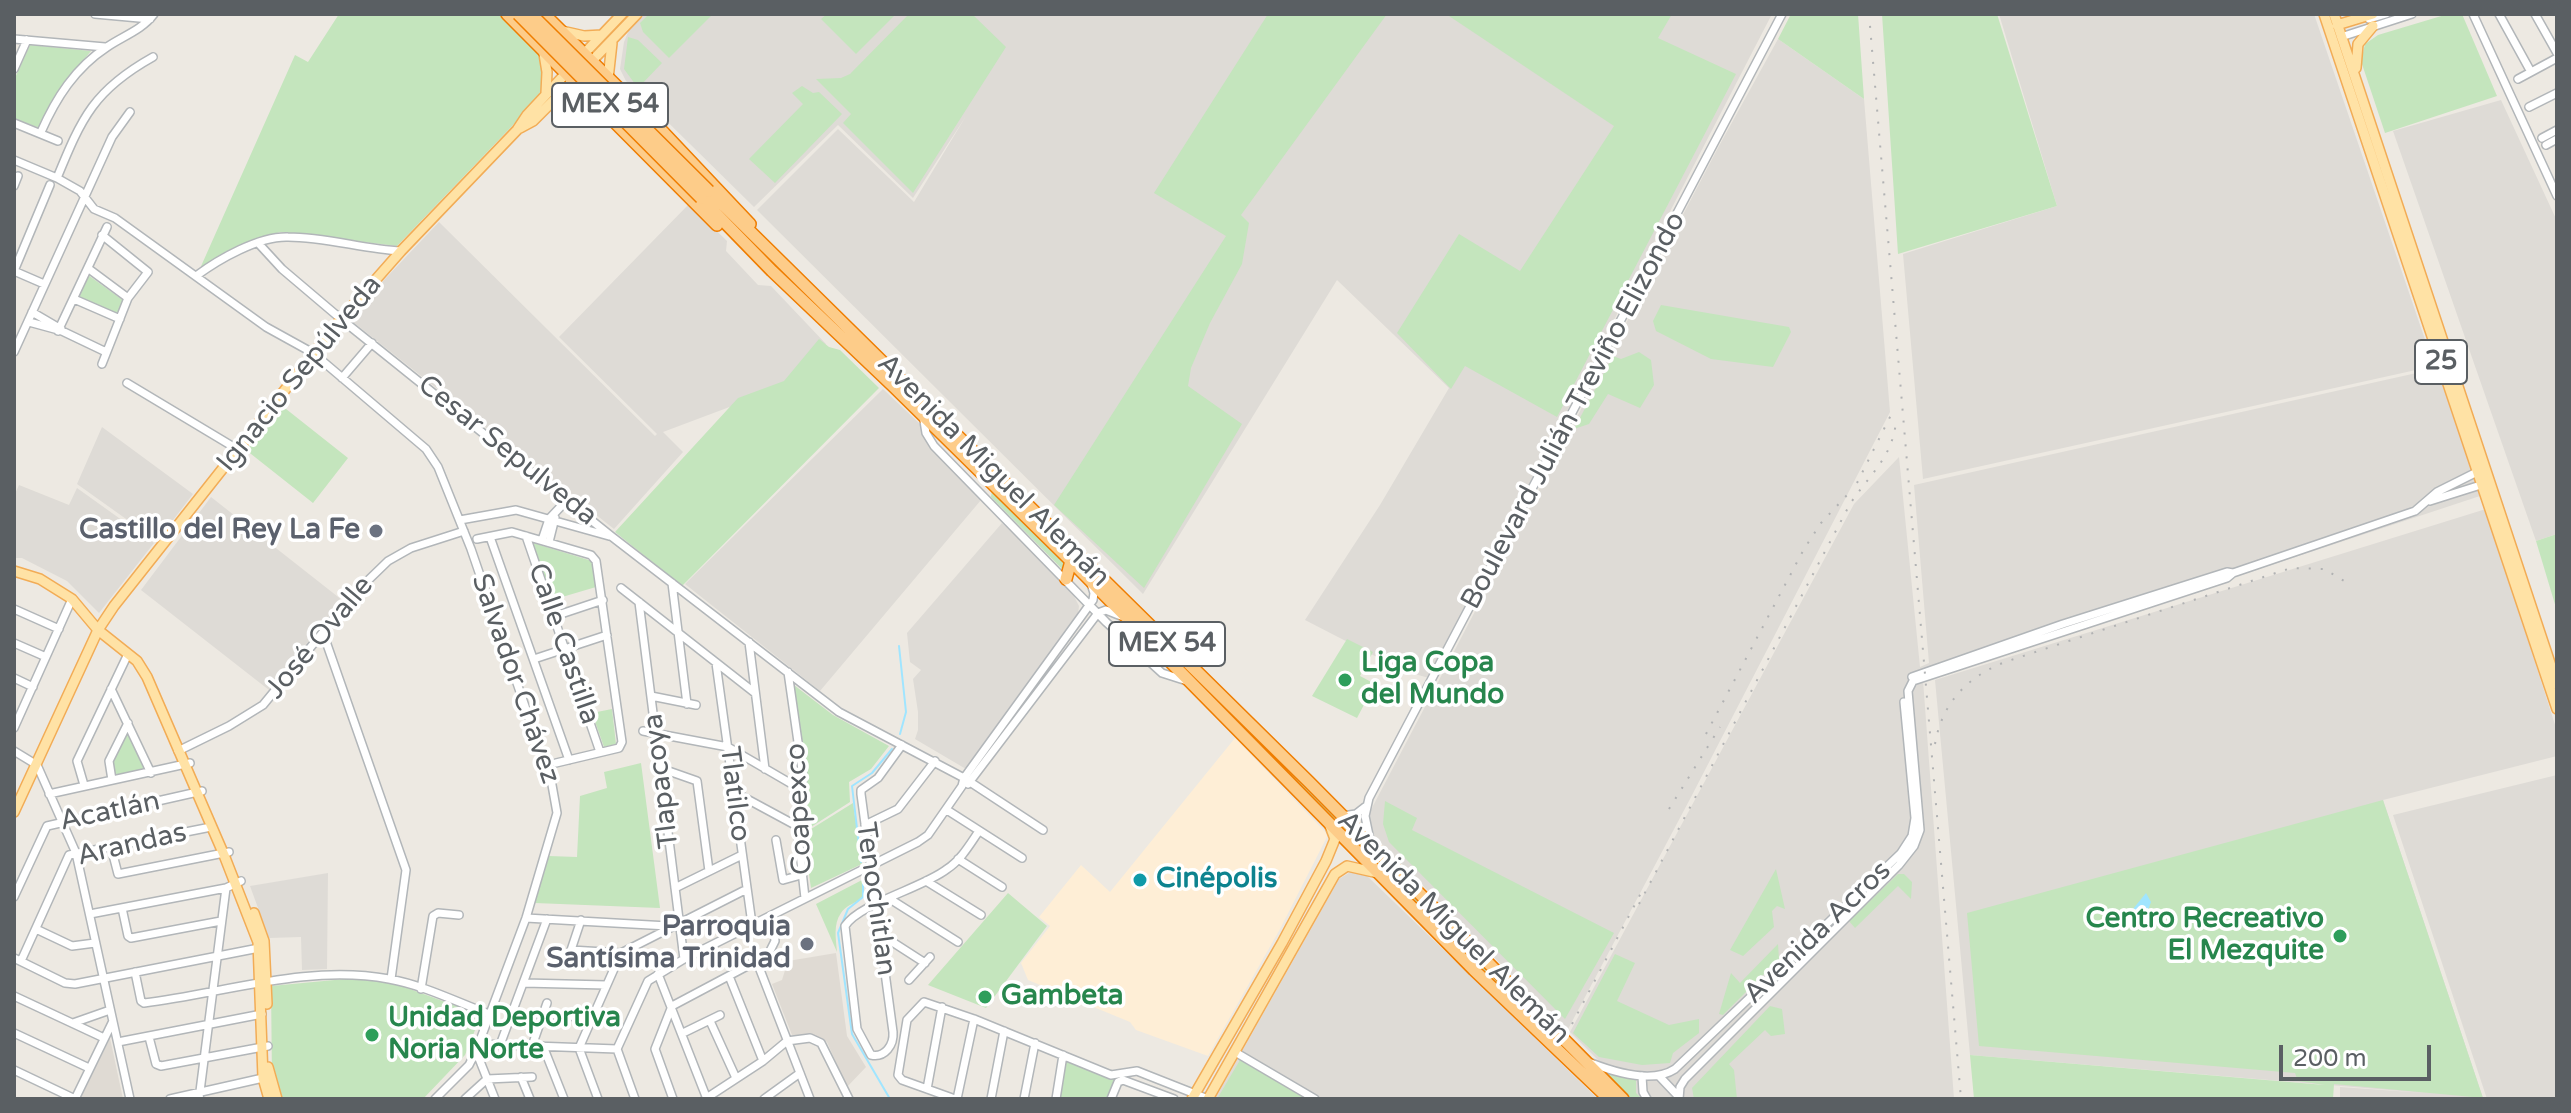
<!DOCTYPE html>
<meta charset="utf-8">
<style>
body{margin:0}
#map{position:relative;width:2571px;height:1113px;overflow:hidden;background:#ede9e2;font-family:"Varela Round",sans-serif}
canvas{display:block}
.frame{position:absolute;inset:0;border:16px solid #5a5f63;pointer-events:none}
.scale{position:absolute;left:2279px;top:1045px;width:152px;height:36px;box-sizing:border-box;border:4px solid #5a5f63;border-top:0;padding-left:10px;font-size:24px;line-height:28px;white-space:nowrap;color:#5a5f63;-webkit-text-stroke:6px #fff;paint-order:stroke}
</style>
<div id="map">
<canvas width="2571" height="1113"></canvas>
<div class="frame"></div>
<div class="scale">200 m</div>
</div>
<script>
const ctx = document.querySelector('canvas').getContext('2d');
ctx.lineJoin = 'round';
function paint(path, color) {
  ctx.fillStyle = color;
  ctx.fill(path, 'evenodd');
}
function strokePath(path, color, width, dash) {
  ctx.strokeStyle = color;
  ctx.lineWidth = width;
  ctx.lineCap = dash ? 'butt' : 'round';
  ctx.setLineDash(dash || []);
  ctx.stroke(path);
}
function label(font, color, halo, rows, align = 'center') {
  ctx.font = font + ' "Varela Round",sans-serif';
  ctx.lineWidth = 7;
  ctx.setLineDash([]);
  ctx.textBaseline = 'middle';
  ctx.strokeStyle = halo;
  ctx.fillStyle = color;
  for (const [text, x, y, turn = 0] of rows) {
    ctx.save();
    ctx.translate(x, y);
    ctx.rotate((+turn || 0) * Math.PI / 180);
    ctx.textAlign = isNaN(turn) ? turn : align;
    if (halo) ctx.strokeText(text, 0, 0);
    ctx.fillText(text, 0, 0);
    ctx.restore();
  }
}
const commercial = new Path2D(`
 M1235,738L1328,835L1280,929L1208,1056L1136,1030L1130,1022L1028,980L1021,963L1050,926L1039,917L1081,865L1110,892Z`);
const industrial = new Path2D(`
 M645,14H1772L1429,678L1404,671L1305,620L1380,505L1449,388L1337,280L1143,594L757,210L838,129L914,202L966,116L913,198L838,125L754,207L626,81L620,69L624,42L629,30Z
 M1999,14H2314L2434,366L1923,479L1903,254L2057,206Z
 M1778,39L1864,99L1890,412L1690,799L1567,1031L1363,825L1719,146Z
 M2501,100L2557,221V534L2536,541L2393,131Z
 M689,204L727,241L726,251L758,285L771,286L826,344L788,385L663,432L683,452L614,529L348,318L439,222L655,436L657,434L559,337Z
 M2439,368L2483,495L1923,680L1954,1099H1637L1570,1032L1854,504L1899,457L1920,667L1929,663L1914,485Z
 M883,389L920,424L981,500L820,691L685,584Z
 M102,427L193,494L157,541L77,484Z
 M19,485L69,505L77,488L154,543L99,613L67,581L22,558H14V496Z
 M211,497L342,600L269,690L141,590Z
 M2486,509L2557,731V756L2383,800L2483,1098L2340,1099V1087L2425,1093L1970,1055L1935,680Z
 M1002,523L1070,588L1079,606L1078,614L966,769L915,739L918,730V712L913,679L921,670L910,662L907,633Z
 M2557,775V1099H2487L2393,815Z
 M1352,871L1364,873L1598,1099H1215L1339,879Z
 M328,873L327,969L302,970L301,937L269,938L250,886Z`);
const education = new Path2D(`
 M836,953L847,1036L866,1067L847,1087L827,1042L814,1035H792L772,984L782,980L788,961Z
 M110,1038L123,1099H80Z`);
const green = new Path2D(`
 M339,14H501C530,42 557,56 537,100L397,246L280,232L225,252L198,273L295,55L308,62Z
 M649,14H713L669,58L643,32L640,23Z
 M827,14H896L856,54L821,19Z
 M909,14H972L1006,47L913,193L843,123L851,114L816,79L841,78L850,74Z
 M1268,14H1387L1241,215L1249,223L1242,264L1210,323L1191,368L1188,386L1242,424L1144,588L1054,505L1226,236L1154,193Z
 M1446,14H1672L1658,38L1736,74L1557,417L1465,366L1451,389L1397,333L1459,234L1520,271L1614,126Z
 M1791,14H1858L1864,99L1778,39Z
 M1882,14H1997L2057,206L1898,254Z
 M2448,14H2462L2497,96L2385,133L2361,61L2365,44L2378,35Z
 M628,37L638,40L662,63L638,88L624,69Z
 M30,45L91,51L61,87L40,128L14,119V80Z
 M802,86L813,93L819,92L842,114L775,183L749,159L803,104L792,93Z
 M88,275L124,301L118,315L78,298Z
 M1661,305L1789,327L1791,332L1773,367L1711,359L1656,331L1653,321Z
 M819,339L829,347L840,350L879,388L682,586L615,532L738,398L784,381Z
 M1639,352L1651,360L1654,385L1640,408L1608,394L1589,424L1574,429L1613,356L1621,359Z
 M281,405L348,458L313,503L246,450Z
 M992,490L1067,565V574L991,497Z
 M2557,534V611L2536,541Z
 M530,542L592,561L596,587L552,600Z
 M1347,639L1373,652L1360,676L1375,684L1357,718L1312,696Z
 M1166,646L1524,1002L1576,1060L1486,978L1164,649Z
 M794,685L833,715L889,746L871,769L849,782L850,802L800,834L806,771Z
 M612,709L616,744L604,747L592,713Z
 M128,733L144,769L114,775L111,764Z
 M641,763L660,908L535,903L549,856L577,857L580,796L607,788L604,772Z
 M2383,800L2483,1098L2334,1084L2333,1099H1974L1970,1055L2325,1085L2298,1081L2295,1073L1979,1046L1967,913Z
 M1385,801L1417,818L1412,830L1614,933L1565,1019L1389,842L1383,824Z
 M853,803L862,864L811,888L803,834Z
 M1776,869L1785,909L1777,906L1772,911L1774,927L1743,956L1730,950Z
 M1898,874H1904L1912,882L1911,899L1898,886L1855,928L1849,921Z
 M862,880C869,907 851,898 841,913C833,924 836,939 837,952L816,904Z
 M1008,893L1047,926L986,1008L928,985Z
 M1778,944L1779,959L1723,1015L1719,1014L1731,973L1740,983Z
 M1615,954L1635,963L1617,1001L1669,1025L1699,1019V1033L1673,1053L1670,1063L1642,1065L1599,1057L1573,1033Z
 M345,979L388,981L481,1015L465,1055L423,1099H281L272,1080L271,986Z
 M1770,1006L1782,1009L1785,1034L1771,1036L1765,1030L1729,1064L1734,1070L1737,1099H1694L1692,1088Z
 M1065,1058L1117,1080L1109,1099H1059Z
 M1240,1060L1308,1099H1217Z
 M1599,1069L1636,1078V1093L1642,1099H1630Z`);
const water = new Path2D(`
 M2146,893L2151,902L2141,929L2128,924L2133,909Z`);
const stream = new Path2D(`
 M899,646L906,712L900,734
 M861,862L852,786L872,773L892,749
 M863,878V897L848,909L838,933L852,1034L890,1099`);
const minor = new Path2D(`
 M95,14L150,19
 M2473,14L2557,196
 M2499,14L2531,72
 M2535,14L2557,53
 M2369,19L2386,14
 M2341,37L2412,14
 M14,39L105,47
 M14,69L27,40
 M2518,79L2557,58
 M2529,107L2557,93
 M14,123L58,141
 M41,132C56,98 75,68 107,47C123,36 142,30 154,14
 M2542,138L2557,130
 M2546,145L2557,139
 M14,160L57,178L80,191L94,209L115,218L266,327L313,353L426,449L438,467L471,549L552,785L557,813L526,918L476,1051L469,1065L435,1099
 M57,178C82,117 94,90 153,57
 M14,186L18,176
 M102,235L148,272L128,298L102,364
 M259,244L282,269L341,319L611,536L839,712L964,778L1043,830
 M89,269L128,298
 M14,271L50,185
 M14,271L44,284
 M196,276C219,259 259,236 288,237C326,237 363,249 401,251
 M74,299L120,319
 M32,312L61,329
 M29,322L62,331L106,352
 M58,331L107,227
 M14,352L112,137L130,112
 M342,378L372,343
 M127,383L237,449
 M923,415L926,433L934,446L1106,622L1162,673L1187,681
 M2430,501L2487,483
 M460,520L516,510L609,536
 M526,536L600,752
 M490,537L569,760
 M477,539L512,532L591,555L596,561L622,742L619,748L556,763
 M542,540L549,519L568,499
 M549,542L555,518
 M672,583L687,704
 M621,588L755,693
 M639,602L684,959
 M14,609L59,629
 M552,617L603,600
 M323,633L406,870L391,979
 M749,642L765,769
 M14,643L46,657
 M534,659L607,635
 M716,663L752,924
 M788,672L803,777L797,826L805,898
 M1912,677L2063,624L2227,572L2233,573
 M14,678L33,687
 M111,689L151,773
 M651,696L696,705
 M14,728L72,599
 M643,731L728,747L802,790
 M902,745L878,778L861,790V794C872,873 882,953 893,1032C894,1045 885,1058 871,1055L857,1029L845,926C860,903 923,888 947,869C961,860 970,844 979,831
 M14,751L37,765L76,853L130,1099
 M178,751L229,726L263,705L356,592L388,561L411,548L464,531
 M660,768L697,781L709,871
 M112,780L109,761L128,723
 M968,784L1098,613L1106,610L1121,616
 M84,785L77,761L128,654
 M734,792L797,826
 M49,794L190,763
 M947,810L1022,858
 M1342,816L1356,814L1365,807
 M865,825L898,809L935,761
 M776,840L783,880L801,875
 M1370,840L1365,816L1369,798L1782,14
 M111,847L118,874L229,852
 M958,859L1002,887
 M926,881L981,915
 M675,888L742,855
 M14,897L47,826L202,791
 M890,899L958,942
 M122,908L128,936L131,938L221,921
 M90,914L226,888L241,881
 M526,918L668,926
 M581,920L571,950L621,953
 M36,929L72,946L95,943
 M880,934L925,963
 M14,958L65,983L75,984L259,948
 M21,961L69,855L211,827
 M757,962L810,1099
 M135,972L141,1001L144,1003C225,993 307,964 389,979C423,985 457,1002 489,1014
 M658,974L707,1099
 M729,976L763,1061
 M909,980L930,957
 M524,983L606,985
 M421,989L433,916L438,913L459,915
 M14,996L104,1038
 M543,1014L592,1018
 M710,1021L736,1078
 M73,1023L110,1010
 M14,1033L89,1068
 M683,1033L720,1015
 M149,1037L156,1064L161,1066L268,1046
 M118,1042L262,1014
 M479,1044L617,1049
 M500,1045L547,919
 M532,1046L547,1003
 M543,1046L564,1099
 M476,1051L495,1099
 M1235,1052L1315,1099
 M1591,1063C1614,1072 1652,1084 1675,1069L1901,853L1912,836L1915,818L1904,702
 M14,1070L75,1099
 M1642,1076L1643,1092L1647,1099
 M1659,1076L1679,1097
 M521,1077L530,1099
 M927,1089L942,1007
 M75,1099L112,1023
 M170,1099L263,1078
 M199,1099L226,888
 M465,1099L487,1079L532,1077
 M598,1099L579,1048L621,953L747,889
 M635,1099L617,1049L648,981L684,959L918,842L928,835L962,786L964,778L1093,600L1094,593L1091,584
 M673,1099L655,1049L672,1006L768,955L775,941L772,915
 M705,1099L763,1061L787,1041L810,1038L821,1043L849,1099
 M764,1099L800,1073
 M955,1099L902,1080L898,1075L907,1020L924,1002L974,1019L1111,1075L1137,1071L1208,1099
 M957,1099L974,1019
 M991,1099L1004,1031
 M1024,1099L1035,1043
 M1056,1099L1063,1055
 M1111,1099L1118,1082L1123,1080L1174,1099
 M1679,1099L1680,1087L1685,1079L1899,865L1914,846L1920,830L1908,691L1913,681L2227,578L2233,573L2415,511L2437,492L2481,470`);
const major = new Path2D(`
 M2324,14L2557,709
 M2334,14L2557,684
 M2337,25L2373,14
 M562,31L584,36L602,35
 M543,48L547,72L546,93
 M581,57L622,14
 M587,66L637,14
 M2356,68L2358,44L2373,26
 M608,79L612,43
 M555,100L593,99
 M520,128L533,121L577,77
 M14,571L40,579L72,599L98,630L137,661L147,677L224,855L258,942L263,1078L269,1099
 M14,812L98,630L114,606L341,319L401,251L517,130L527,115L568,71
 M254,913L264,941L267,1004
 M268,1067L277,1099
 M1192,1099L1282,943L1326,861L1335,839L1330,826
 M1208,1099L1335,874L1347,866L1378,873`);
const highway = new Path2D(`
 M507,14L717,225
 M544,14L664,133L750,224
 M709,191L1309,782L1623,1099
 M701,198L772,271L894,387L1071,561L1474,970L1609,1099
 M1066,579L1071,561`);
const rail = new Path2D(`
 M1869,14L1961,1099
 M1857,483L1891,415
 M1706,734L1804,549L1821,523L1848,494
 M1935,744C1942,703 1967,677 2005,662L2291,568L2324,569L2351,585
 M1669,809L1720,727
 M1639,904L1850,504C1869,475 1893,457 1896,421
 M1572,1024L1641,893`);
const highwayBridge = new Path2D(`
 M518,14L701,198
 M531,14L709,191`);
const markers = [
 [376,531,8,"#6b7280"],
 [1345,680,8,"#2e9e5b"],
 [1140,880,8,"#0f9aa8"],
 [2340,936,8,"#2e9e5b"],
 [807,944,8,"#6b7280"],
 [985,997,8,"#2e9e5b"],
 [372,1035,8,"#2e9e5b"]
];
const shields = [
 [610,105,116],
 [2441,362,52],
 [1167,644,116]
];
const shieldNames = [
 ["MEX 54",610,105],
 ["25",2441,362],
 ["MEX 54",1167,644]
];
const streetNames = [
 ["Ignacio Sepúlveda",300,374,-51],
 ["Boulevard Julián Treviño Elizondo",1574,411,-62],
 ["Cesar Sepulveda",507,451,39],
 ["Avenida Miguel Alemán",993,471,45],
 ["José Ovalle",320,638,-50],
 ["Calle Castilla",563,644,71],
 ["Salvador Chávez",515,679,71],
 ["Tlapacoya",662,781,-97],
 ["Tlatilco",734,794,83],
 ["Coapexco",800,809,-93],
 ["Acatlán",110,812,-12],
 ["Arandas",132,845,-13],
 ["Tenochitlan",875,899,82],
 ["Avenida Miguel Alemán",1453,928,45],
 ["Avenida Acros",1818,933,-44]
];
const worshipNames = [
 ["Castillo del Rey La Fe",360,531],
 ["Parroquia",791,928],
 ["Santísima Trinidad",791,960]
];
const leisureNames = [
 ["Liga Copa",1361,664],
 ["del Mundo",1361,696],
 ["Centro Recreativo",2324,920,"right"],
 ["El Mezquite",2324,952,"right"],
 ["Gambeta",1001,997],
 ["Unidad Deportiva",388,1019],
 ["Noria Norte",388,1051]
];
const cultureNames = [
 ["Cinépolis",1156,880]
];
paint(commercial, '#feeed6');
paint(industrial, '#dedbd6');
paint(education, '#dfdad3');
paint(green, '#c4e5bd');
paint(water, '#a0e5ff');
strokePath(stream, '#a0e5ff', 2);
strokePath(minor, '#b2b6b9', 10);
strokePath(major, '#f2ac56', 12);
strokePath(highway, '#ef7d00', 14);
strokePath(minor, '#fff', 7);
strokePath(major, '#ffe2a5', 9);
strokePath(highway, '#fdcc89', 11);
strokePath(rail, '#b1b2b3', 2, [2, 10]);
strokePath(highwayBridge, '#ef7d00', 14, []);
strokePath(highwayBridge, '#fdcc89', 11);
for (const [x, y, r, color] of markers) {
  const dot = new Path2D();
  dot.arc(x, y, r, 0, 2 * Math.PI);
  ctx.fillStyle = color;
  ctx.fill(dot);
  strokePath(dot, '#fff', 3);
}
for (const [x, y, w] of shields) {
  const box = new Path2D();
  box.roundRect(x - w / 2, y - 22, w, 44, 6);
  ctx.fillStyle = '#fff';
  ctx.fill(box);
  strokePath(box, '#5a5f63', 2);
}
label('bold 26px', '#5a5f63', null, shieldNames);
label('28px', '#5a5f63', '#fff', streetNames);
label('bold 28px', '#5b616d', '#fff', worshipNames, 'right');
label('bold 28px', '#27864d', '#fff', leisureNames, 'left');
label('bold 28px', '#0d838f', '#fff', cultureNames, 'left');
</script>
